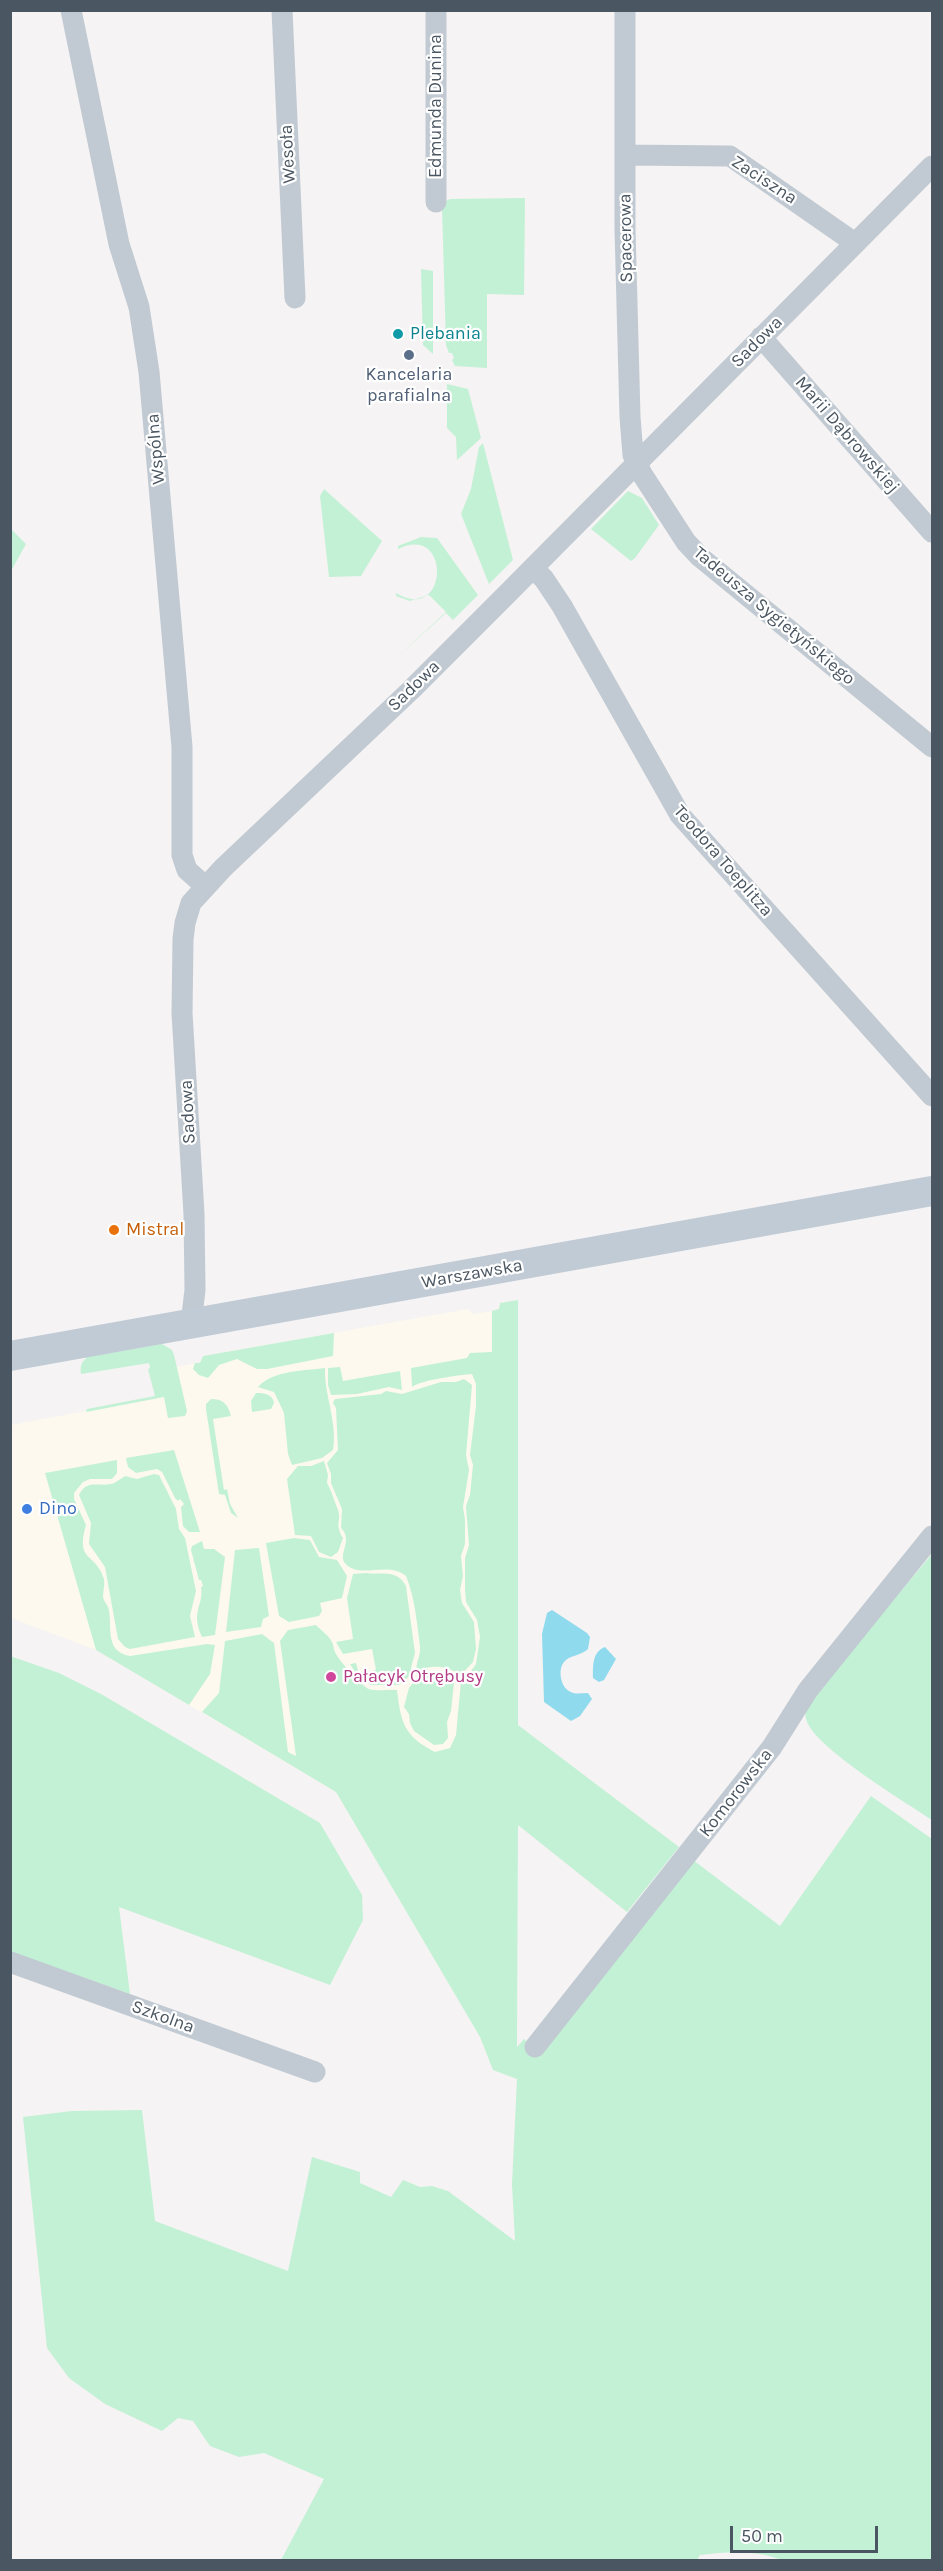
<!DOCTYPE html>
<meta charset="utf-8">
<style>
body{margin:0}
#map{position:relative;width:943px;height:2571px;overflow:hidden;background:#f5f3f3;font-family:Karla,sans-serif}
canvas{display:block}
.frame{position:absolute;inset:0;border:12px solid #4a5661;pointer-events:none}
.scale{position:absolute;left:730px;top:2526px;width:148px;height:27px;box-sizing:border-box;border:3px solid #4a5661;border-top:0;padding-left:8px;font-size:18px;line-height:21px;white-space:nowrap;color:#4a5661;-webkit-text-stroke:4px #fff;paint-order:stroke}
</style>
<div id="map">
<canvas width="943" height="2571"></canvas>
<div class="frame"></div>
<div class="scale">50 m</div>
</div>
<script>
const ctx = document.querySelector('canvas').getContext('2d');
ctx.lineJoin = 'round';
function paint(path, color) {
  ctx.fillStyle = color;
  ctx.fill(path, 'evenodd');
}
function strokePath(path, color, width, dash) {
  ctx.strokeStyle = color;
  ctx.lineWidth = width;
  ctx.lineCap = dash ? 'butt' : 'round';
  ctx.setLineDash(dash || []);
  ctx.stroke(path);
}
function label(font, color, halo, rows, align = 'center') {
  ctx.font = font + ' Karla,sans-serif';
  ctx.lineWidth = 4.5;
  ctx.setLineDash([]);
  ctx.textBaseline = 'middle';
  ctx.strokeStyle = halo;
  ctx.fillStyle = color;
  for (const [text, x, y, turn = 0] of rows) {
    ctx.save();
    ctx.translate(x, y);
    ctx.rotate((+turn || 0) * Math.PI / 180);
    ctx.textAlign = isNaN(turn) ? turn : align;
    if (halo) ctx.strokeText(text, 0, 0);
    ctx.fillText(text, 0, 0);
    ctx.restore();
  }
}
const commercial = new Path2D(`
 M518,1300V1627L517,2079L493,2070L480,2037L336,1792L96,1650L11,1618L10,1425L158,1398L149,1365L171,1362L175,1367L200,1363L203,1356L468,1309L473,1314L499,1310L500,1303Z`);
const green = new Path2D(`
 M525,198L524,295L487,294V368L455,366L452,360L454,358L452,353H449L446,345L442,208L444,202L450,199Z
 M421,269L433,271V354L423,345Z
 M447,384L468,389L481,438L457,460L456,437L447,428Z
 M483,443L513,560L489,584L461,514L471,489L479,447Z
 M324,489L382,541L361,576L329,577L320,496Z
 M628,491L642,498L659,525L635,558L631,561L591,529Z
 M11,529L26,544L11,571Z
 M421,537L437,538L478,595L453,620L446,613L394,660L446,612L429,595L410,601L396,596V593C449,625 452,522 398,549V546Z
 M518,1300V1725L679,1847L627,1912L518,1825L517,2047L524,2039L536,2049L693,1860L780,1926L871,1796L932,1839V2560H783C755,2550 729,2551 700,2555L697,2560H281L324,2479L264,2453L239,2457L210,2446L193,2421L178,2418L162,2431L105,2404L69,2378L47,2348L23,2117L72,2111L142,2110L155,2221L288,2271L312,2157L360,2172V2183L391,2197L403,2180L420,2187L432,2186L448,2191L515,2241L512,2184L517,2079L493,2070L480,2037L336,1792L202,1712L219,1693L225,1641L262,1634L274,1643L288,1752L296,1756L280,1641L288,1630L316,1625C321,1630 329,1636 332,1642C333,1643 334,1651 335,1652C337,1658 361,1686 369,1689C379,1692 388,1689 397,1690C401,1723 404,1736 435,1752L450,1748L456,1735L461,1681L466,1678L476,1664L480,1637L477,1620L466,1602L465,1589V1558L469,1545L466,1506L470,1495L473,1465L470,1455L476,1406V1384L472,1374C459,1375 421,1380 412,1387L411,1368L467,1358L470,1353L492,1352V1311L499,1309L500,1303Z
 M334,1333L333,1356L267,1369H257L237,1359L219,1365L208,1378L199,1375L193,1369L195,1363H200L203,1356Z
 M162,1344L172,1350L174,1355L187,1411L185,1416L168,1418L164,1397L86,1412L87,1409L155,1396L148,1369L150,1368L149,1363L81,1374C80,1366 81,1363 87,1357Z
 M340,1367L343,1381L400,1371L402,1390L389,1387L357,1394L331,1395L328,1385V1368Z
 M325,1368C324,1395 338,1423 333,1450L322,1458L292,1465L288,1454L284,1413L274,1392L258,1387C273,1370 304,1371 325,1368Z
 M464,1379L472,1385L466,1455L469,1470L463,1507L465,1520V1544L461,1556L463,1576L460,1590L462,1603L474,1622L476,1649L473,1662L459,1677L458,1674C447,1665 430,1665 417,1671C415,1663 421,1656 420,1647C417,1624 415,1598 406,1576C388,1561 364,1578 348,1566C334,1556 355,1542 341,1528L342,1509L331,1483V1474L327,1463L338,1450L336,1408L333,1403L335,1399L381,1394L386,1391L402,1394L441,1382H456Z
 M256,1393C264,1393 273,1394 274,1403L271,1409L252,1412L251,1401Z
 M211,1399C224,1399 228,1405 231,1416L213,1419L224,1490L227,1489L230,1504L238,1518L231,1513L225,1495L219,1494L206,1409V1404Z
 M174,1450L200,1532H189L183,1526L181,1507L184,1504L180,1499L178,1501L175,1498L162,1472L157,1469L136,1473L128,1467L126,1458Z
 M117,1460V1473L112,1479H90L83,1482L74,1493V1499L86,1525C75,1563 96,1552 104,1579C105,1585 103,1591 103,1597C104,1602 108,1605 109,1610C112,1628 105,1652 130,1656L207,1644L215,1645L210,1674L189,1705L96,1650L45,1473Z
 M324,1461L328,1475L327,1483C332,1492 334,1500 338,1510C342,1521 334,1523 343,1538L338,1552L331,1557L319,1552L311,1536L295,1535L287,1479L298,1466H311Z
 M154,1474L159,1475L176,1509L179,1529L185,1538L196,1591L190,1616L195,1637L130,1649L125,1647L118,1639L105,1567L89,1544L91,1523L79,1495C87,1479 97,1487 111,1484C116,1483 120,1479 125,1476L137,1479Z
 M294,1538L310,1540L319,1557L337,1560L347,1576L342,1598L320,1603L322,1611L319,1616L289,1622L279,1616L266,1543Z
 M202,1541L204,1549H214L225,1557L215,1635L202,1637C190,1611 204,1606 201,1587L203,1586L201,1580H199L191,1550L192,1546Z
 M259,1548L269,1616L263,1619L261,1627L226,1632L235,1550Z
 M932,1554V1820C905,1802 821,1751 808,1724C804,1716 805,1710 808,1702Z
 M366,1573C382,1575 397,1569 406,1586L415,1653L411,1668L413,1673L399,1685H371L357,1675L350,1664L356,1663L359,1674L376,1670L372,1649L343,1654L336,1642L353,1639L347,1598L353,1574Z
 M10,1656L59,1673L101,1694L320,1823L362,1895L363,1920L330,1985L119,1907L130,1994L11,1952Z
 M447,1674L454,1683L451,1711L447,1722L448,1738L443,1744L434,1745L414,1731L410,1723L409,1714L404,1707L409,1688L415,1680L426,1675Z`);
const water = new Path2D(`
 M552,1610L587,1633L590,1637L588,1649C582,1655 572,1655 566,1660C557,1667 560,1686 569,1691C575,1695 581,1693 588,1693L592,1699L580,1716L571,1721L544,1702L542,1634L547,1613Z
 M605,1647L616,1659L604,1680L599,1682L593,1678C593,1666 592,1652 605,1647Z`);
const minor = new Path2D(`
 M71,10L119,244L139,307L149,372L182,747V855L187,870L205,886
 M282,10L295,298
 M436,10V202
 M625,10V229L630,417L633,455L642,474L686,542L700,557L932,747
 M625,155L730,156L855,243
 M761,337L932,532
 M533,568L544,579L562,606L680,815L932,1096
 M191,1324L195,1290L194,1214L182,1013L183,939L185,923L191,903L223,868L411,690L509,592L932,166
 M10,1962L315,2072
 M535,2047L772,1747L808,1690L932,1536`);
const secondary = new Path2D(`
 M10,1356L932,1191`);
const markers = [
 [398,334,6,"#0f9aa8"],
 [409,355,6,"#5c6f8a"],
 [114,1230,6,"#e8710a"],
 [27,1509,6,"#3f7fe0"],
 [331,1677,6,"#d1479c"]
];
const streetNames = [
 ["Edmunda Dunina",436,106,-90],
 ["Wesoła",288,154,-93],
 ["Zaciszna",764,180,33],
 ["Spacerowa",626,238,-91],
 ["Sadowa",757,342,-45],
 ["Marii Dąbrowskiej",847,435,49],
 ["Wspólna",156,449,-95],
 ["Tadeusza Sygietyńskiego",774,616,40],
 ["Sadowa",414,686,-44],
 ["Teodora Toeplitza",723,861,49],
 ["Sadowa",188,1112,-93],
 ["Warszawska",472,1274,-10],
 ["Komorowska",736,1793,-52],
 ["Szkolna",163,2017,20]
];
const cultureNames = [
 ["Plebania",410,334]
];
const serviceNames = [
 ["Kancelaria",409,375],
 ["parafialna",409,396]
];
const foodNames = [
 ["Mistral",126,1230]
];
const shopNames = [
 ["Dino",39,1509]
];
const hotelNames = [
 ["Pałacyk Otrębusy",343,1677]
];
paint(commercial, '#fdf9ef');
paint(green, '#c3f1d5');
paint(water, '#90daee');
strokePath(minor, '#c1cad2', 21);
strokePath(secondary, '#c1cbd6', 30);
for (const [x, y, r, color] of markers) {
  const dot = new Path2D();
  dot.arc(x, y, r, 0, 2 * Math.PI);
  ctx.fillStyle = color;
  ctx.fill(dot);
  strokePath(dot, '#fff', 2);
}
label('18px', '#4a5661', '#fff', streetNames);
label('18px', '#0d838f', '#fff', cultureNames, 'left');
label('18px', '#4e5e75', '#fff', serviceNames);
label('18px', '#c56008', '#fff', foodNames, 'left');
label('18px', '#366cbe', '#fff', shopNames, 'left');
label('18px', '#b23c85', '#fff', hotelNames, 'left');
</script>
